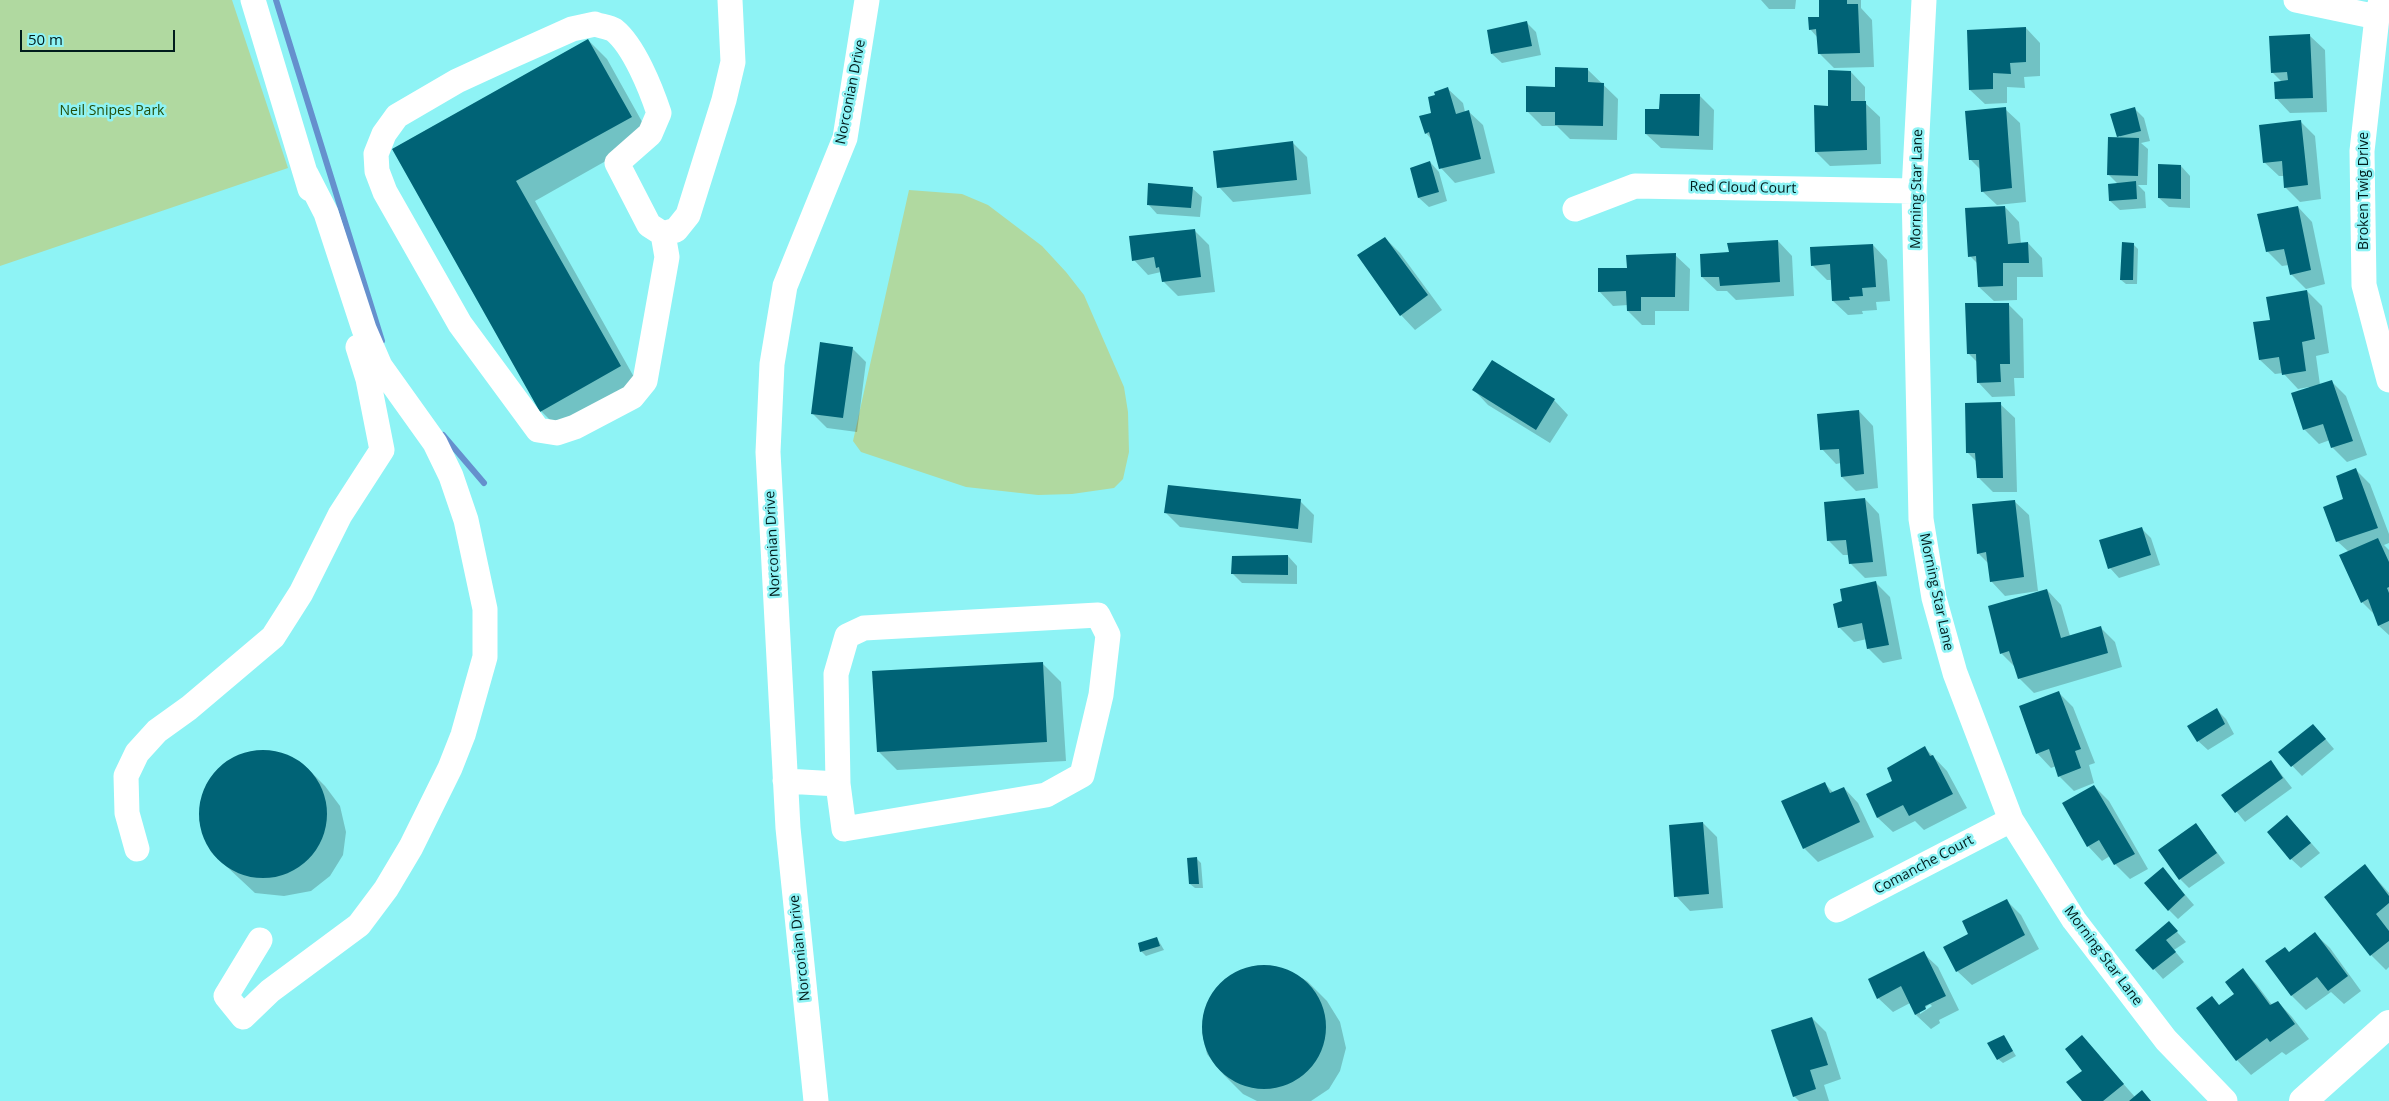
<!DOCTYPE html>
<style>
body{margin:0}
#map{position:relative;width:2389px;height:1101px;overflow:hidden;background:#8ef3f5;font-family:"Open Sans",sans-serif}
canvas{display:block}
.scale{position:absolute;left:20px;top:30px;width:155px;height:22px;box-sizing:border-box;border:2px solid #001c1c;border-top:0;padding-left:6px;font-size:15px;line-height:18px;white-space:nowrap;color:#001c1c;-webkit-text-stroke:4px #8ef3f5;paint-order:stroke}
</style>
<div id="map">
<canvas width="2389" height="1101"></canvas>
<div class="scale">50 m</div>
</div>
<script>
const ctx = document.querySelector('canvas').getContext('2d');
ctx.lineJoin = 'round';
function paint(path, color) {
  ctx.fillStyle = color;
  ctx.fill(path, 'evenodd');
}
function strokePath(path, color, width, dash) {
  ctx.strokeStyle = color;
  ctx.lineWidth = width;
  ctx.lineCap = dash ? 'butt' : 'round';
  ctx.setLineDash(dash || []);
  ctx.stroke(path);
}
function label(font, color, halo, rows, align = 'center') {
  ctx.font = font + ' "Open Sans",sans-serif';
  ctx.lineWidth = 5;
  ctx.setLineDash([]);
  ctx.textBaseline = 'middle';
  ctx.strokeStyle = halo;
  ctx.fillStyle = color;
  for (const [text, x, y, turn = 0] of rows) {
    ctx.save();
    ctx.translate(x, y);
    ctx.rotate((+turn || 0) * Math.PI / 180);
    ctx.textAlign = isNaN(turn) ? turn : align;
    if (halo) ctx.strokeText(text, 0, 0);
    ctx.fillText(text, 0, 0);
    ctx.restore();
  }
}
const green = new Path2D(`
 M0,0H232L288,168L0,266Z
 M909,190L962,194L988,205L1042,246L1066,272L1084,295L1124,387L1128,412L1129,452L1123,479L1114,488L1072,494L1038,495L966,487L861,452L853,441Z`);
const shadow = new Path2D(`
 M1761,0H1796L1795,9H1769Z
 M1820,0H1861V8L1872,20L1874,67L1834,68L1819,53L1818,38L1810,29L1820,18Z
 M1527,23L1536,32L1541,55L1502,63L1492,54Z
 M2026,28L2040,43V76L2024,77L2025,88L2007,87V103L1985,104L1970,90Z
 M2310,36L2325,50L2327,112L2290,113L2276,98L2282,82L2272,72Z
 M588,40L607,59L650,136L535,201L639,386L560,430L541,411L393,149Z
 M1587,69L1618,99L1617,140L1570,139L1557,126H1542L1527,111L1556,88Z
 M1851,72L1865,87V103L1880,117L1881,164L1830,166L1816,152L1830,107Z
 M1448,89L1463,103L1465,112L1468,111L1483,125L1495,173L1455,183L1441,168L1432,140L1426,133Z
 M1699,95L1714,110L1713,150L1661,148L1646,134L1661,110Z
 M2005,109L2020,123L2026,202L1997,205L1982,191L1981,170L1970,159Z
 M2135,109L2144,118L2150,141L2141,143L2148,149L2147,185H2138L2145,192L2146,208L2120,210L2110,201L2118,184L2108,174L2121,139L2111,115Z
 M2300,121L2315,136L2321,199L2300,202L2285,187L2284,176H2279L2264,162Z
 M1292,142L1307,157L1311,194L1233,202L1219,187Z
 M1430,162L1439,172L1447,201L1429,207L1419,198L1411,168Z
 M2181,166L2190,176V208L2169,207L2159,198Z
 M1192,188L1202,197L1200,217L1157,214L1148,204Z
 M2005,207L2019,222L2021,244L2028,243L2042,258L2043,277H2017V300L1994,301L1979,287L1978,264L1970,256Z
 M2298,207L2312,222L2325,284L2306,289L2291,274L2289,265L2282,266L2267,251Z
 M1195,231L1209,245L1215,292L1178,296L1163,281L1161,272L1148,275L1134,260Z
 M1385,238L1400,253L1442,310L1415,330L1401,315Z
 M1778,241L1792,256L1794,296L1736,300L1727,291H1717L1702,277L1730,254Z
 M2133,244L2138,249L2137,284H2126L2121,280Z
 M1873,245L1887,260L1890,301L1876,302L1877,310L1862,311L1863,314L1848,315L1833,301L1832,280H1827L1812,265Z
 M1675,255L1690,269L1689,311H1655V325H1642L1628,311V305L1613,306L1599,291L1628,269Z
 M2307,291L2322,306L2329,353L2316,356L2320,385L2332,382L2346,396L2367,455L2347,462L2332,447L2330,440L2319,444L2304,429L2309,387L2298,389L2283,373L2275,374L2260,360L2272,321Z
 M2009,305L2023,319L2024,378H2014L2015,396L1992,397L1978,382L1977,362L1968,353Z
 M852,348L866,362L857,432L827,428L812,413Z
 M1474,390L1554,400L1568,415L1550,443L1488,405Z
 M2000,404L2015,418L2017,492H1993L1978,477L1977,462L1967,452Z
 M1859,411L1873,426L1878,488L1856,491L1842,477L1841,463L1836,464L1822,449Z
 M2355,469L2370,484L2389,534V543L2384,545L2389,550V635L2379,626L2375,615L2362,602L2349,552L2337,541L2345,500Z
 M1865,499L1879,514L1887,576L1865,578L1851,564L1850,555H1843L1829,541Z
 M1300,501L1314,515L1312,543L1180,527L1166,513Z
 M2014,501L2029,515L2038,591L2005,596L1991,581L1989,564L1978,553Z
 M2142,529L2151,538L2160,565L2119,578L2110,568Z
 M1288,556L1297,566V584L1242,583L1232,573Z
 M1876,583L1890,597L1902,659L1883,663L1868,648L1867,639L1854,642L1839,627L1843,602Z
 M2047,590L2061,605L2070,636L2101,628L2115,642L2122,667L2034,693L2019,678L2016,668L2001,653Z
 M1042,663L1061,682L1066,761L897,770L878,751Z
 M2059,693L2073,707L2095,763L2089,765L2094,783L2074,791L2059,776L2056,766L2051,768L2037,753Z
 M2217,710L2226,719L2234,734L2208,750L2198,741Z
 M2322,735L2334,749L2302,776L2280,753Z
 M1925,748L1947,771L1967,808L1924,830L1915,821L1893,832L1878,818L1868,795L1894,781Z
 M259,751L284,754L305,766L325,786L340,806L346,832L343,855L330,876L311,891L284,896L255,893L211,852L199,820L208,781L237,756Z
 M2271,761L2292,788L2245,822L2223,795Z
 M1825,784L1834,793L1844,788L1858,803L1874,837L1818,862L1804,848Z
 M2094,786L2109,801L2148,869L2130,879L2115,864L2110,856L2102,861L2088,846Z
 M1703,823L1717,837L1723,908L1690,911L1676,896Z
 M2196,824L2225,863L2189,888L2180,879Z
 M2297,827L2320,853L2301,868L2291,859Z
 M1196,858L1201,863L1203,888H1195L1190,884Z
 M2365,866L2389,893V967L2386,970L2371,955L2325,897Z
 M2163,869L2194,905L2178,919L2169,910Z
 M2006,900L2021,915L2039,949L1972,985L1957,971L1970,934Z
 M2169,923L2186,942L2174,950L2184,962L2163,979L2137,950Z
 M2315,934L2330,948L2361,991L2344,1004L2331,992L2306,1010L2292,996L2267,962L2289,953Z
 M1157,938L1164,950L1146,956L1141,951Z
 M1923,953L1938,967L1959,1010L1939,1020L1940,1023L1931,1029L1916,1015L1910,1003L1893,1012L1878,998ZM1930,1004L1932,1006L1920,1014V1011Z
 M1261,967L1285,969L1307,981L1327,1001L1340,1022L1346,1048L1340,1071L1329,1089L1311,1101H1257L1243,1094L1223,1074L1207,1054L1202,1032L1206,1007L1219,986L1238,973Z
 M2243,970L2257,985L2272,1005L2278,1002L2292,1017L2309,1039L2286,1055L2282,1052L2251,1075L2237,1060L2235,994Z
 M1812,1018L1826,1032L1841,1079L1824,1085L1829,1101H1799L1794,1096Z
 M2004,1036L2016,1056L2003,1063L1998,1059Z
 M2082,1037L2135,1097L2142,1092L2151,1101H2084Z`);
const stream = new Path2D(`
 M276,0L382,341
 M443,435L484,483`);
const building = new Path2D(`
 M1819,0H1847V4H1858L1860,53L1818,54L1816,29L1809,30L1808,17H1819Z
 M1527,21L1532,46L1491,54L1487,30Z
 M2026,27V62L2010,63L2011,74L1993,73V89L1969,90L1967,30Z
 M2310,34L2313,98L2275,99L2274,82L2288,80L2287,72L2271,73L2269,36Z
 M588,39L632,117L516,181L621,366L540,412L392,149Z
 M1555,67L1588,68V82L1604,83L1603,126L1555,125V112H1526V86L1555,87Z
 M1828,70L1851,71V101H1866L1867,150L1815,152L1814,105L1828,106Z
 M1448,87L1456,114L1469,110L1481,159L1439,169L1429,132L1425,134L1419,116L1431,113L1428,97L1435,95L1434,92Z
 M1660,94H1700L1699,136L1645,134V109H1659Z
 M2006,107L2012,188L1981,192L1979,160H1969L1965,111Z
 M2135,107L2141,131L2117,137L2110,114Z
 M2301,120L2308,185L2284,188L2282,161L2263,163L2259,125Z
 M2108,137L2139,138L2138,176L2107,175Z
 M1293,141L1297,180L1217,188L1213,151Z
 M1430,161L1439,192L1418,198L1410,168Z
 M2158,164L2181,165V199L2158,198Z
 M2136,181L2137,199L2109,201L2108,184Z
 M1148,183L1193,187L1191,208L1147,205Z
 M2005,206L2008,244L2028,242L2029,263H2003V286L1978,287L1976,256L1968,257L1965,208Z
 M2298,206L2311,270L2290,275L2284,249L2266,252L2257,214Z
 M1195,229L1201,277L1162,282L1159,267L1156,268L1154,257L1132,261L1129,236Z
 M1385,237L1428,295L1400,316L1357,255Z
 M1778,240L1780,282L1720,286L1719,277H1701L1700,254L1729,252L1727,243Z
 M2122,242L2134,243L2133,280H2120Z
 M1873,244L1876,287L1862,288L1863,296L1849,297L1850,300L1832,301L1830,264L1811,266L1810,247Z
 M1676,253L1675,297H1641V311H1627L1626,291L1598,292V268H1627L1626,255Z
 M2307,290L2315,339L2302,342L2306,371L2282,375L2279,357L2259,360L2253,322L2270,320L2266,297Z
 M1965,303H2009L2010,364H2000L2001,382L1977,383L1976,354H1967Z
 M820,342L853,347L843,418L811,414Z
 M1492,360L1555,399L1536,430L1472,390Z
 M2332,380L2353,441L2331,448L2323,424L2303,430L2291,393Z
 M2001,402L2003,478H1977L1975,453H1966L1965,403Z
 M1859,410L1864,474L1841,477L1839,449L1820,450L1817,414Z
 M2356,468L2378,528L2336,542L2323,507L2343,499L2336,476Z
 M1168,485L1301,499L1298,529L1164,513Z
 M1865,498L1873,562L1849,564L1846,540L1827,541L1824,502Z
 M2015,500L2024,577L1990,582L1986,552L1977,554L1972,504Z
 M2142,527L2151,555L2108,569L2099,540Z
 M2378,538L2389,562V587L2387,588L2389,593V621L2378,626L2368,599L2361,603L2339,555Z
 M1288,555V575L1231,574L1232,556Z
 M1876,581L1889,645L1867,649L1862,623L1838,628L1833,604L1842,601L1840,589Z
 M2047,589L2061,638L2101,626L2108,653L2018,679L2009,651L2000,654L1988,606Z
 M1043,662L1047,742L877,752L872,671Z
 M2059,691L2081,749L2075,751L2081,768L2058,777L2049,749L2036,754L2019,706Z
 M2217,708L2225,724L2197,742L2187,726Z
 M2313,724L2326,739L2291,767L2278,752Z
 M1925,746L1930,756L1933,755L1953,794L1909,816L1903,805L1877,818L1866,794L1892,781L1887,768Z
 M199 814a64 64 0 1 1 128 0a64 64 0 1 1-128 0Z
 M2271,760L2283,778L2235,813L2221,795Z
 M1825,782L1830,793L1844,787L1860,822L1803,849L1781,801Z
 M2094,785L2135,854L2114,865L2099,840L2087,847L2062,803Z
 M2287,815L2311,843L2290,860L2267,832Z
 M1703,822L1709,894L1674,897L1669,825Z
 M2196,823L2217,853L2179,880L2158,850Z
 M1197,857L1199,884H1189L1187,858Z
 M2365,864L2389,896V903L2376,914L2389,931V941L2370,956L2324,897Z
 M2163,867L2185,895L2168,911L2144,883Z
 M2007,899L2025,935L1956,972L1943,947L1968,934L1962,921Z
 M2169,921L2178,931L2166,940L2176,952L2153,970L2135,950Z
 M2315,932L2348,976L2328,991L2317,977L2291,996L2265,961L2285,947L2289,952Z
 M1157,937L1160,946L1140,952L1138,943Z
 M1924,951L1946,996L1925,1006L1926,1009L1915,1015L1901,986L1877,999L1868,979Z
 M1202 1027a62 62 0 1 1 124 0a62 62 0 1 1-124 0Z
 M2243,968L2270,1005L2278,1001L2295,1024L2270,1042L2267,1038L2236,1061L2196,1008L2212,996L2219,1005L2234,994L2225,982Z
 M1812,1017L1828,1065L1810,1070L1816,1089L1793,1097L1771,1030Z
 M2004,1035L2013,1051L1997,1060L1987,1043Z
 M2082,1035L2124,1084L2103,1101H2082L2066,1082L2082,1071L2065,1049Z
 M2142,1090L2151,1101H2129Z`);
const minor = new Path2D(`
 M253,0L310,189
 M1924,0L1914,191L1921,519L1934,598L1955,673L2011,820L2074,920L2166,1040L2225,1101
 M2296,0L2377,17
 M2381,0L2377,17L2362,151L2364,285L2389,380
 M595,24C600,26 609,27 614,30C634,46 651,89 659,113L650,134L617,163L649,225L663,234L667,257L645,381L632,397L575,427L557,433L538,430L460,324L385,192L377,171L376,154L384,134L397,116L457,81L507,58L572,29Z
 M1575,209L1635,186L1914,191
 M663,234L676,230L688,215L724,100L733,62L730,0
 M785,781L838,784L844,829L1046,795L1082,775L1101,695L1108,635L1098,615L864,628L847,636L836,674L838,784
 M137,849L127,813L126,776L137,753L157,731L189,708L273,637L301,593L340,515L382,450L368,379L358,347
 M1837,910L2011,820
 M260,940L226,996L243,1017L270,991L359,925L386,889L411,847L450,768L463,735L485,657V609L466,520L451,476L435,443L380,366L364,329L326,213L306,174
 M816,1101L788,828L768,452L772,364L785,286L845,138L867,0`);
const major = new Path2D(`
 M2303,1101L2389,1024`);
const streetNames = [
 ["Norconian Drive",851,92,-79],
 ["Red Cloud Court",1743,188,1],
 ["Morning Star Lane",1917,189,-89],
 ["Broken Twig Drive",2364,191,-90],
 ["Norconian Drive",773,544,-93],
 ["Morning Star Lane",1936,592,78],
 ["Comanche Court",1924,865,-28],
 ["Norconian Drive",800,948,-96],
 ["Morning Star Lane",2103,956,53]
];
const parkNames = [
 ["Neil Snipes Park",112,111]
];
paint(green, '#b0d9a0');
paint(shadow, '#0003');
strokePath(stream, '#6590cd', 6);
paint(building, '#006376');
strokePath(minor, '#fff', 25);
strokePath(major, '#fff', 28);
label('14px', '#001c1c', '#8ef3f5', streetNames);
label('14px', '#224d08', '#8ef3f5', parkNames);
</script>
